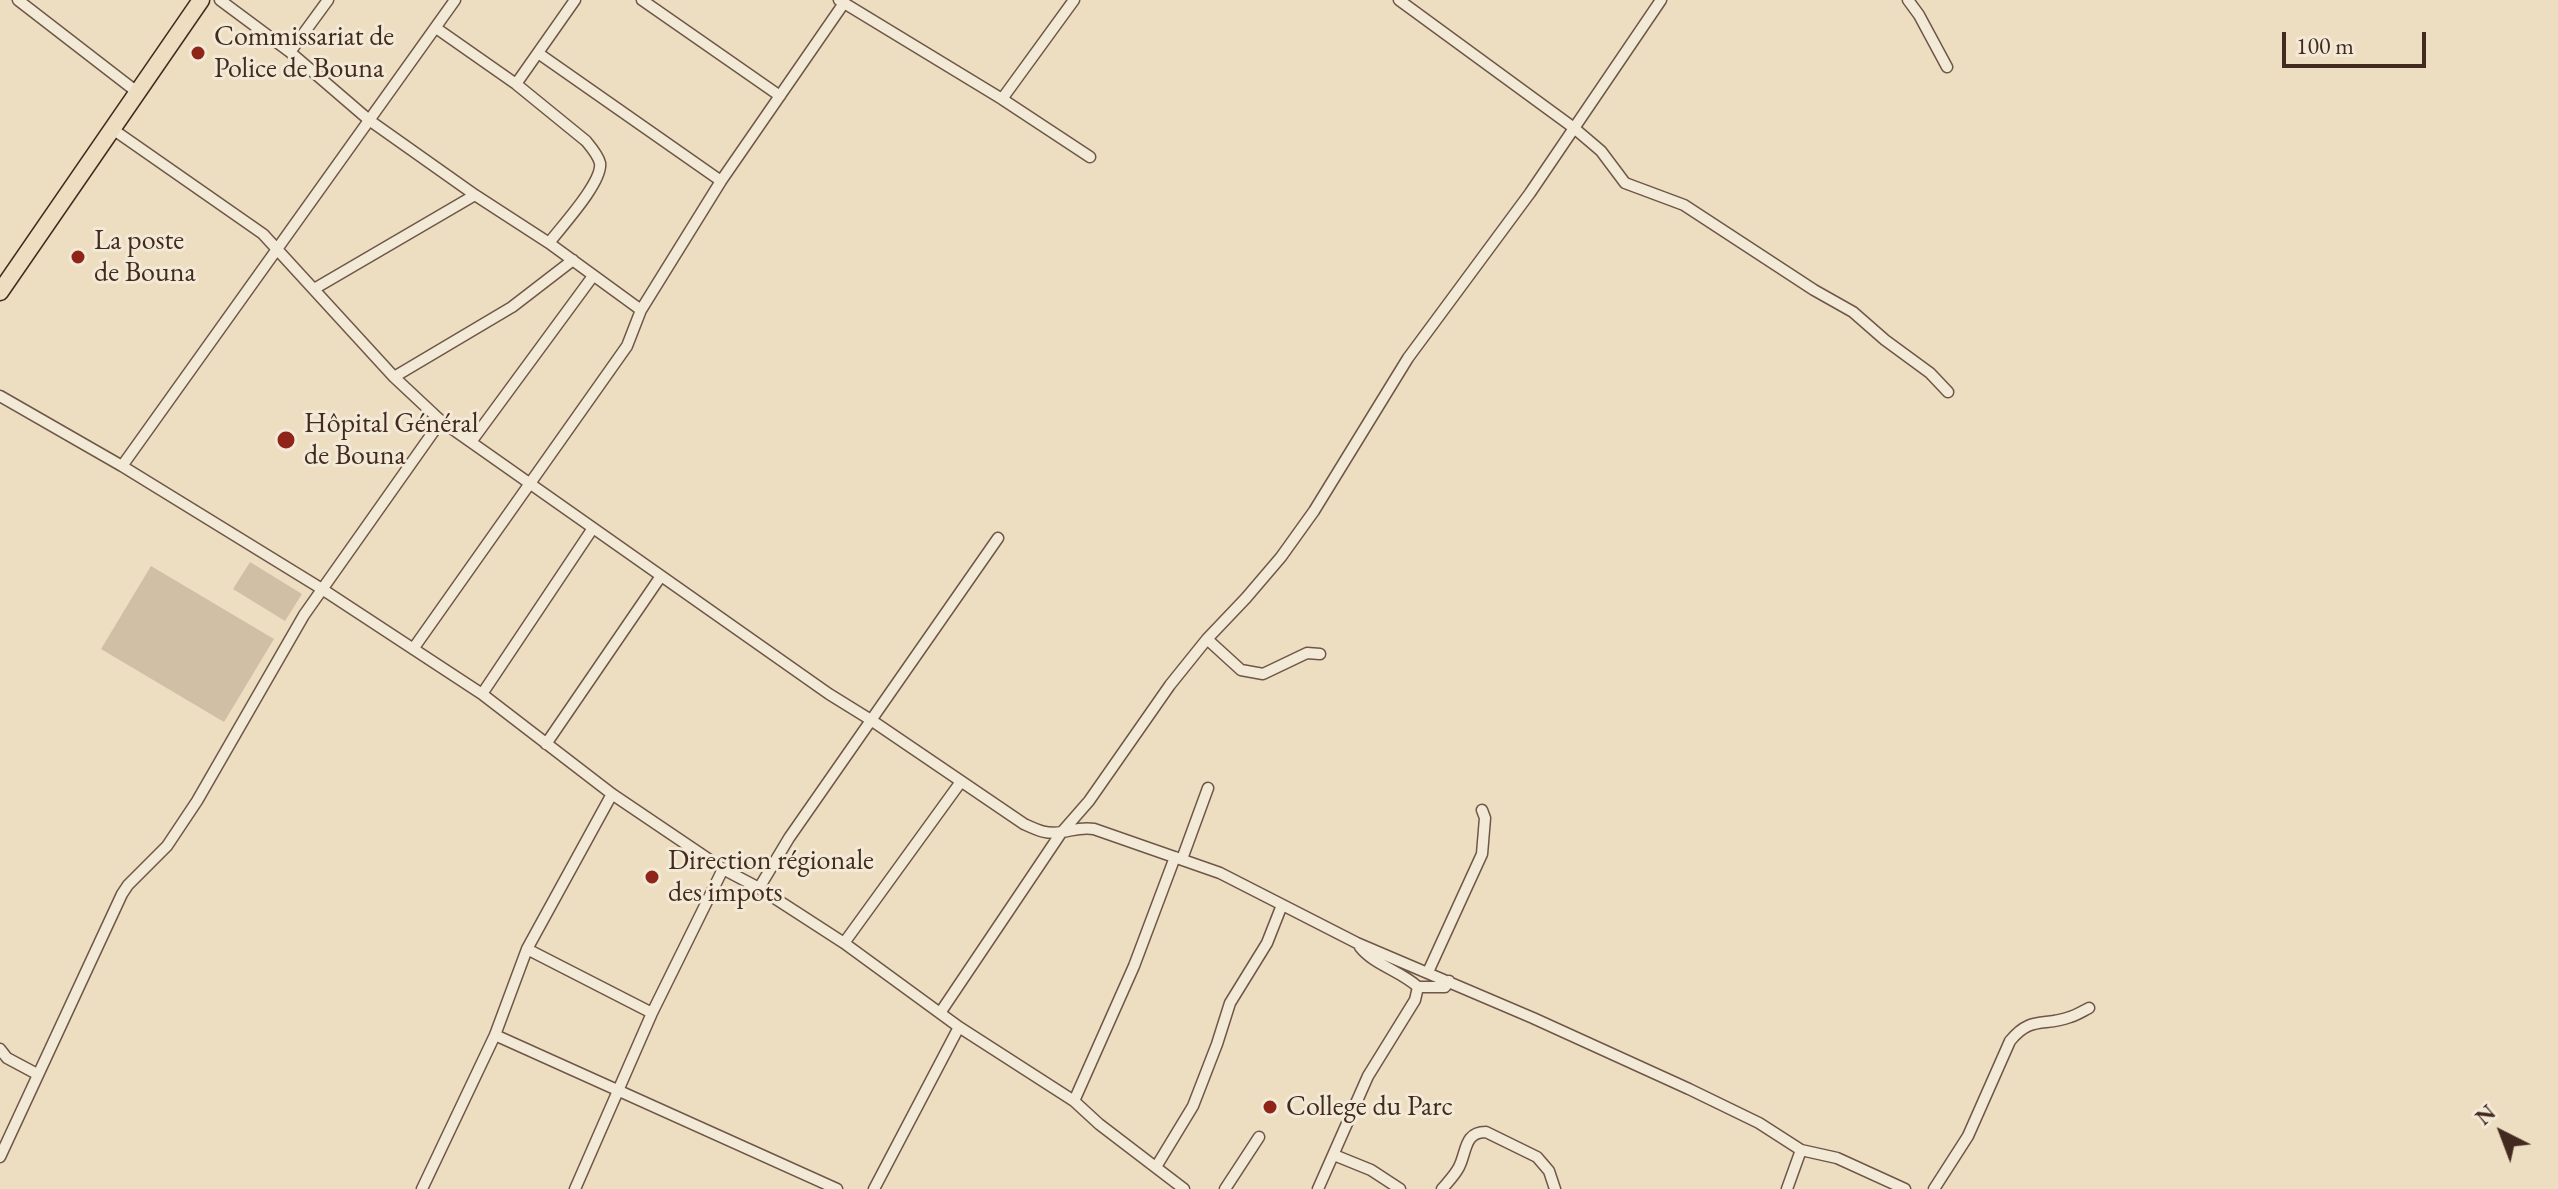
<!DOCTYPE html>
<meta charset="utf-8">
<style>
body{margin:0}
#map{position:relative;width:2558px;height:1189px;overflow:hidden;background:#edddc1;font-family:"EB Garamond",serif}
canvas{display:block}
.north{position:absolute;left:2462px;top:1093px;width:80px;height:80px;-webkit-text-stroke:6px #f3e9d7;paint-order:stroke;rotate:318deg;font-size:22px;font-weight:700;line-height:32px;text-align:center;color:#432a1e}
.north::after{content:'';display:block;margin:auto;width:28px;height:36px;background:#432a1e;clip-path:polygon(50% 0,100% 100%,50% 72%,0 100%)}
.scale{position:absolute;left:2282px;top:32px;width:144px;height:36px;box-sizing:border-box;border:4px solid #432a1e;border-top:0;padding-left:10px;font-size:24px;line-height:28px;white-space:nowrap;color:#432a1e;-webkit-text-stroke:6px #f3e9d7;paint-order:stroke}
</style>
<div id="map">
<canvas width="2558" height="1189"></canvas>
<div class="north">N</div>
<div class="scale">100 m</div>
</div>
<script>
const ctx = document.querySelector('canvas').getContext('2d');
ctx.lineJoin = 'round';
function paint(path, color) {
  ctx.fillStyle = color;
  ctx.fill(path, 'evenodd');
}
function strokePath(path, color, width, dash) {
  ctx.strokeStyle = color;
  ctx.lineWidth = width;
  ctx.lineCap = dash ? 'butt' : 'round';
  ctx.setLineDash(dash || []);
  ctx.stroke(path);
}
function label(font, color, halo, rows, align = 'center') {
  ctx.font = font + ' "EB Garamond",serif';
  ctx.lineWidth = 6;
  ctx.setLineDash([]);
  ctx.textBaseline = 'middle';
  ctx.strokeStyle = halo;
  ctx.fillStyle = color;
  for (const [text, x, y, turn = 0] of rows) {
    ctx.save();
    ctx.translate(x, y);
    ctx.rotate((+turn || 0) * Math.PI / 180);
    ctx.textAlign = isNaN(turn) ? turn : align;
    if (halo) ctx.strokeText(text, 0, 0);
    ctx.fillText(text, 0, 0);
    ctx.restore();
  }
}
const green = new Path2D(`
 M250,562L302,594L285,621L233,589Z
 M151,566L274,639L224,722L101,649Z`);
const minor = new Path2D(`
 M18,0L137,92
 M220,0L290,52L369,120L475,195L549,243L641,310
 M642,0L780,96
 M1399,0L1574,128L1601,151L1625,183L1684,205L1814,290L1853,312L1885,340L1930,373L1948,392
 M1908,0L1919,15L1947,67
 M844,3L1002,99L1090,157
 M436,28L516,84L586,141C591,147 598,155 600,163C603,182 561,227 549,243
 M290,52L328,0
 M538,53L721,181
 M516,84L575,0
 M1002,99L1074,0
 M111,128L263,234L394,377L441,421L829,694L871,720L1024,824C1037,830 1047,835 1062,832C1074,830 1082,827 1094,829L1220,873L1357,943L1533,1018L1689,1089L1759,1123L1801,1150L1837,1158L1905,1189
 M314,289L475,195
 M394,377L512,307L573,260
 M0,396L122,466L322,589L482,694L612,794L723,869L759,888L844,943L959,1027L1074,1101L1099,1124L1184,1189
 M471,442L593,276
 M122,466L455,0
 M1207,639L1241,670L1263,674L1307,653L1320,654
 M413,649L627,346L641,310L721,181L844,3L839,0
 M482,694L593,528
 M546,744L661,576
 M1182,859L1208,788
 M759,888L789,838L998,538
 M844,943L960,783
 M527,949L652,1013
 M1428,972L1482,854L1485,818L1482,810
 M1418,987H1445L1449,981
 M940,1013L1061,833L1089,801L1170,685L1207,639L1246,598L1281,557L1314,511L1408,358L1530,193L1661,0
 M495,1035L837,1189
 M0,1049L7,1058L37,1074
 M1074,1101L1134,966L1175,857
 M1334,1155L1371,1170L1400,1189
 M0,1157L122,894L128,885L167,846L197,801L304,615L441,421
 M1156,1167L1193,1106L1217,1044L1230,1003L1267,943L1282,905
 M422,1189L495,1035L527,949L612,794
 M575,1189L652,1013L723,869
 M874,1189L959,1027
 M1225,1189L1259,1137
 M1318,1189L1368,1076L1415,1000L1418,987C1401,971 1374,965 1360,947
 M1442,1189C1448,1182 1455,1175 1459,1167C1467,1151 1464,1132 1486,1132L1537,1157L1549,1171L1555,1189
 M1787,1189L1801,1150
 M1934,1189L1968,1136L2010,1041C2031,1015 2044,1027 2070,1017C2077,1015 2083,1011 2089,1008`);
const primary = new Path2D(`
 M0,292L201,0`);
const markers = [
 [198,53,8,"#8f2418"],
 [78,257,8,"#8f2418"],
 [286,440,10,"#8f2418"],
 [652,877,8,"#8f2418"],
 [1270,1107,8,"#8f2418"]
];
const poiNames = [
 ["Commissariat de",214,37],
 ["Police de Bouna",214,69],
 ["La poste",94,241],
 ["de Bouna",94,273],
 ["Hôpital Général",304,424],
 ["de Bouna",304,456],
 ["Direction régionale",668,861],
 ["des impots",668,893],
 ["College du Parc",1286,1107]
];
paint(green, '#d0bfa5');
strokePath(minor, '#6e5747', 13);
strokePath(primary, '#432a1e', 19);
strokePath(minor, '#f3e9d7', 10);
strokePath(primary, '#edddc1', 16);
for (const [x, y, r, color] of markers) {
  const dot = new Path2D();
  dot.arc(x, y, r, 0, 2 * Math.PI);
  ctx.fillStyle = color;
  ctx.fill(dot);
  strokePath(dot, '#f3e9d7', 3);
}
label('28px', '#432a1e', '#f3e9d7', poiNames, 'left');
</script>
